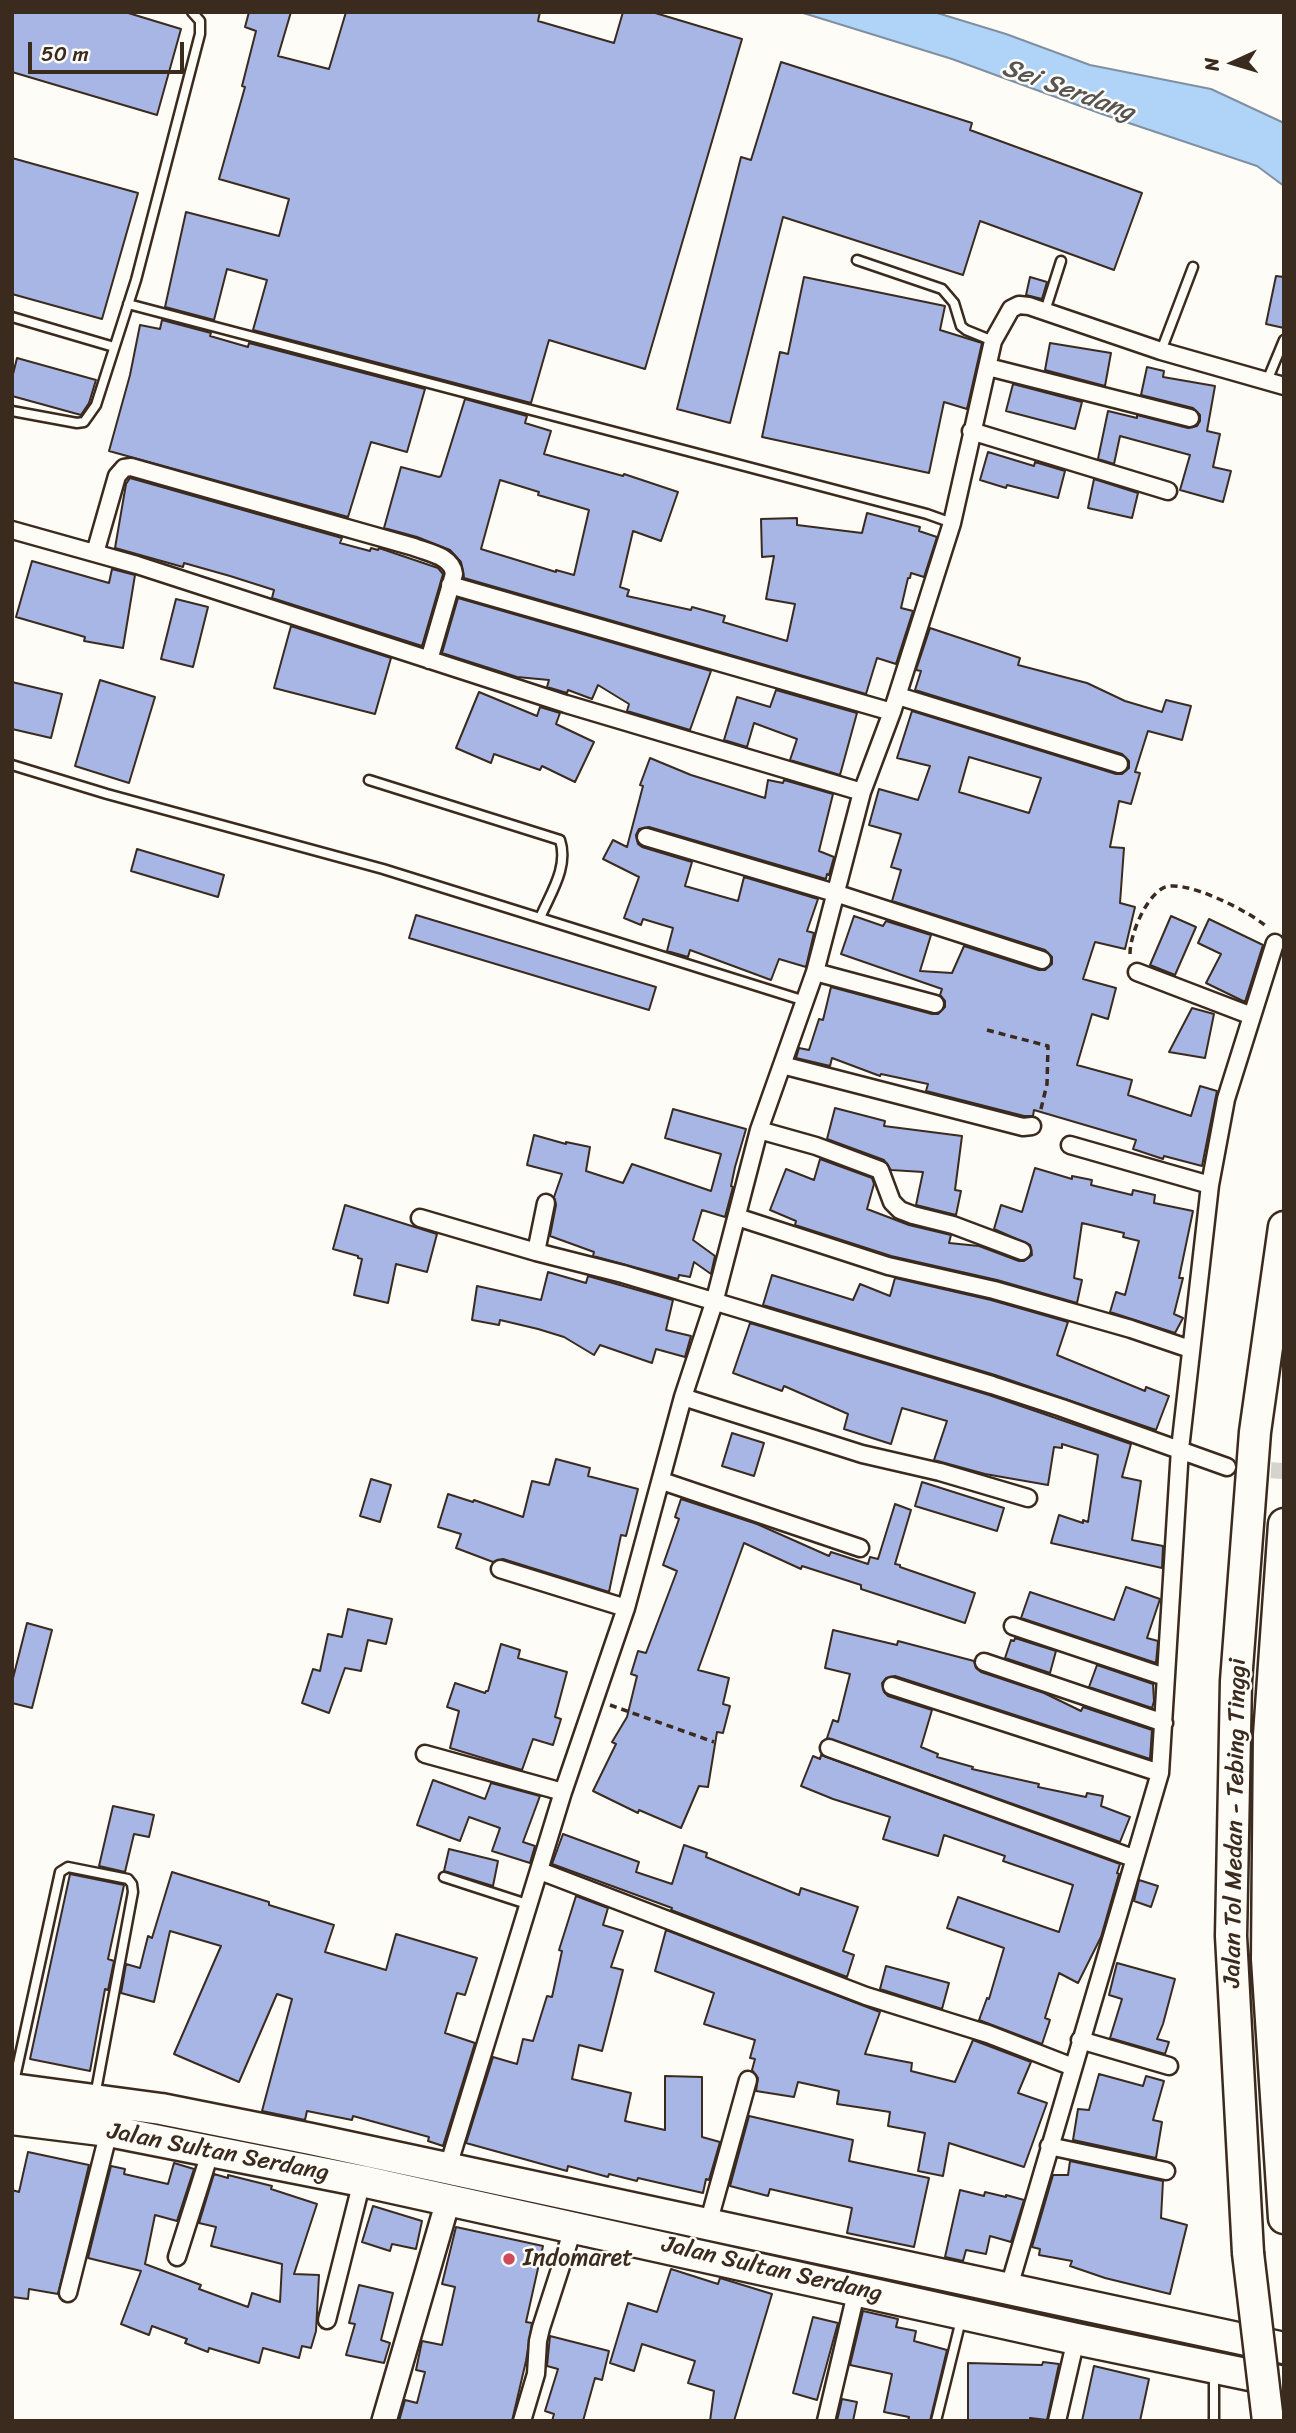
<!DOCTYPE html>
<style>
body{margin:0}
#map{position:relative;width:1296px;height:2433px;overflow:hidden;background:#fdfcf7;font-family:Sriracha,sans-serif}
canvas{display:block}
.frame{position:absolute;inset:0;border:14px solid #3b2a1e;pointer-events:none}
.north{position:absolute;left:1198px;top:28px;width:70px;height:70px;-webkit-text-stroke:5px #fdfcf7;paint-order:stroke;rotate:266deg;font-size:19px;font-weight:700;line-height:28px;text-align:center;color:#3b2a1e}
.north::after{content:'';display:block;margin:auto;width:24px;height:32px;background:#3b2a1e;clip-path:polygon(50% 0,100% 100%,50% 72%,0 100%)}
.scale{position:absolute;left:28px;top:42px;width:156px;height:32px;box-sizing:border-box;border:4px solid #3b2a1e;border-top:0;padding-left:9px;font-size:21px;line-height:24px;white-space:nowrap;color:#3b2a1e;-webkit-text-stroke:5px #fdfcf7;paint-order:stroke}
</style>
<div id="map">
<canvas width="1296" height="2433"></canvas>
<div class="frame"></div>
<div class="north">N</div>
<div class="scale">50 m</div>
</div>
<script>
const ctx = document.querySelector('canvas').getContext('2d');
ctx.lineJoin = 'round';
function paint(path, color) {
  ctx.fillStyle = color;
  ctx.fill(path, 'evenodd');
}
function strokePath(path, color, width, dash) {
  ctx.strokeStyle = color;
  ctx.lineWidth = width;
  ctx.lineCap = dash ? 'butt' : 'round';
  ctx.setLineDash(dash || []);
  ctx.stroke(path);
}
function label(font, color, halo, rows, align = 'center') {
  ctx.font = font + ' Sriracha,sans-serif';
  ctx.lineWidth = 5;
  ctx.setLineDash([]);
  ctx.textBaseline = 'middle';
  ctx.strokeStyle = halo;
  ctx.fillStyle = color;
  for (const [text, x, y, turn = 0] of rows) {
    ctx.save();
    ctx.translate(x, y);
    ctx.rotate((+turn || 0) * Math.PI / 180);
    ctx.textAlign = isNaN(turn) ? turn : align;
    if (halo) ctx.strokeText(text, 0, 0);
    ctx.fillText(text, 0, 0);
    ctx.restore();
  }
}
const water = new Path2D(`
 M800,12H934L1006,34L1090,65L1211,89L1284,123V186L1257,166L1102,114L952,59Z`);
const building = new Path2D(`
 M12,12H125L181,29L157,115L12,72Z
 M249,12H291L278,56L329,69L346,12H540L538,21L614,43L623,12H652L742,39L645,369L549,340L531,403L253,330L267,280L227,269L214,320L165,307L186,212L279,236L289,199L219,179L245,87L242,86L256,31L245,27Z
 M781,62L972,123L970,130L1142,193L1114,270L980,221L963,275L783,217L730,423L677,409L741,157L751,160Z
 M12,158L138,193L102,319L12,294Z
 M1276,276L1284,277V328L1266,324Z
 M804,277L945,306L940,330L982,343L967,409L944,402L929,473L762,437L780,352L788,354Z
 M1030,277L1047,282L1042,299L1026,295Z
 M162,320L211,333L210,336L248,347L249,343L425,389L407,452L371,442L348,517L109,451L130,375L140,325L160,329Z
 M1050,343L1111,353L1105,386L1045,370Z
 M17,358L96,380L89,403L81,415L12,396V378Z
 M1147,367L1164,371L1163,377L1215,386L1207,431L1220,434L1213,467L1231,471L1223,502L1180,490L1190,455L1120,436L1114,464L1098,459L1108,411L1137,418V415L1188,428L1197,426L1200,421V415L1193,408L1141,395Z
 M1013,384L1082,402L1075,429L1006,411Z
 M465,399L527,416L525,423L551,431L544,454L623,476L624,474L678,492L661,541L633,531L620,587L629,590L627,596L691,610L692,607L725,616L723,622L787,641L795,604L766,599L774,556L762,557L761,519L797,518V525L862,533L867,513L920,527L919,531L937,537L924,577L911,573L910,578H908L901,608L913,611L896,664L877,658L866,694L464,578L461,562L450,550L417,537L384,528L401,467L439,477L441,476ZM500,480L539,492L538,495L589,510L574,575L556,570V572L481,549Z
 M988,452L1034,466L1035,462L1065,471L1058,498L1007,485L1006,488L980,480Z
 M130,478L342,538L340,543L370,551L371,548L378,550L379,548L438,568L443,574L422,646L272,598L274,590L230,576L184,563L183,567L115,548L126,484Z
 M1094,479L1138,493L1132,518L1088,508Z
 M32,561L109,583L112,569L135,575L123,648L84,641L85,637L16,617Z
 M458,598L711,671L690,730L627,711L629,704L598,685L592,699L568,690L567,693L547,687L549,680L517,677L442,653Z
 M176,599L208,607L193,667L161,659Z
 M291,626L391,658L375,714L274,688Z
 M930,628L1020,658L1018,665L1087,683L1125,701L1162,712L1166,700L1191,706L1182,740L1148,731L1135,772L1140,773L1131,804L1119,801L1110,847L1124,848L1120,903L1135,907L1125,949L1095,942L1083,979L1116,988L1108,1019L1092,1014L1077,1065L1132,1080L1128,1095L1191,1116L1200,1086L1217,1091L1202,1166L1164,1156L1163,1159L1133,1149L1136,1140L1034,1110L1033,1116H1024L926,1091L928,1084L881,1074L880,1076L832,1058L830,1066L796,1058L799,1048L809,1050L819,1019L823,1020L831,987L932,1014H938L945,1007V1001L940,995L942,989L841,954L854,916L883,926L886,921L931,935L920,971L952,973L964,946L1039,970H1045L1052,964V957L1045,950L892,901L901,870L891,867L901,834L869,825L879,789L918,800L930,766L897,758L912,711L1116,774H1122L1129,768V761L1122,754L915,690L921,671L916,670ZM969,757L1041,778L1029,813L959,792Z
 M100,680L155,697L129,783L75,766Z
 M12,682L62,694L51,738L12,729Z
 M776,690L857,713L840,775L790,760L797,739L754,723L747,747L724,740L737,697L770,707Z
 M479,692L537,716L540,707L560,713L556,724L594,742L575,782L542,766L540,770L494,754L491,763L456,748Z
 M650,758L691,775L765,798L768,780L783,783L784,780L833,794L819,851L834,857L829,875L827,874L826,879L649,827L639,829L636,835L638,844L642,847L692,862L685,886L738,901L744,877L818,899L807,931L814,933L806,967L779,959L771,980L690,950L688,957L667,951L673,928L643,919L641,925L624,918L639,877L603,859L613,840L627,847L643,786L640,785Z
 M137,849L224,875L218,897L131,871Z
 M416,915L656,987L649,1010L409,938Z
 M1171,916L1196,927L1175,975L1150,965Z
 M1209,919L1263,945L1245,1002L1206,983L1221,954L1198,943Z
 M1192,1008L1214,1014L1205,1058L1169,1052Z
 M835,1108L885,1121L884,1126L962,1136L955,1190L961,1191L956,1215L916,1205L923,1172L891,1170L884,1160L827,1139Z
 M673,1109L746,1129L735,1167L731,1186L733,1187L725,1217L702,1210L693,1240L715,1256L711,1274L694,1262L690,1277L679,1275L678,1279L593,1256L594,1252L550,1236L556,1205L554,1197L562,1174L527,1165L534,1135L566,1144V1142L590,1147L586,1171L623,1183L632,1164L711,1191L721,1154L665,1138Z
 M820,1159L872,1178L874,1184L867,1209L909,1225L951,1235L949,1243L979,1246L1019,1261H1024L1032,1255L1030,1245L994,1229L1001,1205L1022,1212L1035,1168L1072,1179V1176L1092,1180L1091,1185L1132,1195L1133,1190L1155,1195L1154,1203L1193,1211L1179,1278H1183L1174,1314L1183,1318L1175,1333L1110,1312L1116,1292L1125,1295L1139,1241L1123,1237L1124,1233L1082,1223L1074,1278L1082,1280L1077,1303L997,1280L891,1256L795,1225L796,1221L770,1210L786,1169L814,1180Z
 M345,1205L437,1234L427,1272L396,1264L388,1303L354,1295L362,1259L358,1258V1256L333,1249Z
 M548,1272L586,1283L588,1276L673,1300L666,1330L691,1336L685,1357L656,1349L652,1363L600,1345L594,1355L564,1337L538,1329L500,1320L499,1325L472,1320L477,1286L541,1300Z
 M772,1275L853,1300L860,1284L890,1296L895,1278L991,1300L1068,1322L1057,1355L1145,1391L1146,1387L1169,1396L1156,1430L995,1375L763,1305Z
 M750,1323L989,1395L1131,1444L1122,1477L1141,1481L1132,1540L1163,1546L1162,1568L1051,1543L1059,1515L1083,1523V1520L1088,1522L1098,1455L1062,1444V1448L1054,1447L1048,1485L985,1474L934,1460L947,1421L902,1408L891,1444L844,1429L848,1414L784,1386L782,1391L733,1373Z
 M732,1433L764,1443L754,1476L722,1466Z
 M556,1459L590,1468L588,1476L638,1489L626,1536L621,1535L609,1592L503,1559L493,1562L456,1548L461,1534L438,1527L448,1494L473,1502L474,1500L523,1517L532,1481L549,1485Z
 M371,1479L391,1485L380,1522L360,1516Z
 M922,1482L1004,1508L997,1531L915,1506Z
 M681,1499L757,1524L829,1556L831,1552L868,1564L870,1557L878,1559L895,1504L911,1510L895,1564L900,1565V1567L975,1593L965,1623L861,1589V1585L802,1566L801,1569L744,1543L698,1670L729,1678L723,1704L730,1706L723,1733L717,1732L708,1787L699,1786L681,1828L639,1810L638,1813L593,1791L616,1744L612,1742L627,1717L637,1676L631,1674L638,1651L646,1653L677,1571L663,1565L679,1519L675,1517Z
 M1126,1587L1160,1599L1147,1638L1158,1641L1156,1663L1021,1618L1030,1592L1114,1620Z
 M348,1609L392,1619L386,1644L368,1640L361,1671L345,1668L329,1713L302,1703L313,1669L320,1671L328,1634L342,1637Z
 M27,1623L52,1630L32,1708L12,1703V1682Z
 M833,1630L897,1645L898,1641L974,1661L976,1668L981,1672L1044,1693L1081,1711L1083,1707L1152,1730L1150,1759L895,1676L886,1678L882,1683L884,1692L888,1696L932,1710L921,1747L938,1754L937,1757L973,1767L972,1769L1039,1784L1038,1787L1086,1797L1087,1793L1103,1796L1101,1806L1130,1817L1120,1842L827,1738L833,1720L838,1722L850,1674L825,1668Z
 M1015,1638L1056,1651L1050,1673L1005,1658L1011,1640L1014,1641Z
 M501,1644L520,1650L518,1658L567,1672L555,1717L561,1719L553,1745L533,1739L522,1770L450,1748L459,1711L447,1707L455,1683L485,1693L486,1691H488Z
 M1097,1665L1153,1684L1154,1701L1152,1708L1089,1687Z
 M821,1755L1120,1864L1117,1873L1119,1874L1101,1937L1078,1983L1059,1973L1045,2018L1050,2020L1042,2044L979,2020L987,1998L989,1999L1004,1948L947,1928L958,1897L1059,1932L1073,1885L1003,1861L1005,1856L944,1835L938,1856L883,1839L890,1817L833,1799L801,1786L813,1756L820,1759Z
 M433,1780L485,1799L491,1783L540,1796L523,1842L535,1846L530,1863L492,1851L500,1828L469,1817L460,1841L417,1825Z
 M113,1806L154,1815L149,1837L134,1834L125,1872L99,1866Z
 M563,1834L639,1862L636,1872L672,1884L684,1845L707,1853L706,1857L799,1895L801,1888L858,1907L843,1951L854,1955L847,1977L671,1910L672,1908L552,1864Z
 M449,1849L498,1861L493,1886L444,1871Z
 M172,1872L269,1902V1905L334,1925L325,1952L386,1970L396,1934L477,1958L465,1995L457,1993L445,2033L475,2043L443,2146L428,2141L429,2137L353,2116L352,2120L307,2111L305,2120L262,2111L292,1999L277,1994L239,2082L174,2054L221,1946L170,1931L154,2002L121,1993L126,1964L140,1968L148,1936L152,1938Z
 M70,1874L124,1885L108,1959L114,1961L108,1990L105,1989L90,2071L30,2059Z
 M1139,1880L1158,1886L1151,1907L1134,1901Z
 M576,1896L608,1908L603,1925L623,1931L611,1967L623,1970L602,2051L579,2045L572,2079L631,2093L625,2121L665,2130V2076L702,2077V2137L720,2142L709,2180L706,2179L703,2193L638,2178L637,2181L609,2174L608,2177L568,2166L567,2171L466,2143L493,2057L517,2064L523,2039L533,2041L547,1996L552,1997L562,1951L559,1950Z
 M666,1930L880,2012L865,2054L912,2063L911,2071L955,2082L973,2040L1031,2062L1018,2093L1047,2103L1024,2167L949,2143L943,2176L918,2171L925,2133L888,2126L890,2112L837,2104L839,2091L798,2082L794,2097L756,2091L758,2078L752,2070L755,2059L750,2058L755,2040L704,2024L714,1993L655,1971Z
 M1117,1963L1175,1979L1163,2024L1157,2039L1169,2042L1165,2054L1110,2038L1122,1999L1109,1995Z
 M886,1966L949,1983L942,2009L880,1989Z
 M1099,2074L1143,2086L1146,2076L1164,2081L1153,2120L1162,2122L1156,2158L1073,2140L1078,2109L1089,2110Z
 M749,2116L853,2140L849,2161L929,2178L914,2247L847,2233L852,2208L770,2189L768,2196L730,2186Z
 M28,2152L89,2165L58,2294L29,2289L28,2299L12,2297V2190L19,2192Z
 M1070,2161L1163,2181L1161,2218L1187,2225L1170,2294L1105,2278L1070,2266L1072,2261L1039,2255L1040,2249L1032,2247L1053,2175H1068Z
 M174,2163L194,2169L177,2221L155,2215L145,2264L201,2285L199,2289L248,2307L252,2293L280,2302L282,2264L211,2246L216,2227L199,2223L214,2174L228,2178V2175L272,2186L271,2189L317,2204L294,2274L319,2275L316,2331L311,2348L302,2346L299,2358L263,2348L259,2363L209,2348L208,2352L185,2343L187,2339L152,2326L149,2335L121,2324L141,2271L88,2258L111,2166L125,2169L124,2174L168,2184Z
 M960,2190L984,2196L985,2192L1006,2197V2195L1024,2200L1011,2242L990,2236L986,2254L966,2250L963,2261L945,2257Z
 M373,2206L422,2221L416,2249L392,2244L390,2251L362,2242Z
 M456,2227L543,2246L526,2322L532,2323L526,2361L512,2421H399L405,2400L417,2403L425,2372L416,2370L422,2341L442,2345L455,2287L442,2284Z
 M671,2269L718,2284L720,2278L772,2294L734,2421H710L714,2391L688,2383L695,2361L642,2344L634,2371L610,2363L628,2303L657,2312Z
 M359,2285L393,2293L381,2340L390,2343L384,2363L346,2355L355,2324L349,2323Z
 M863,2311L898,2319L896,2327L916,2331L914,2341L947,2350L930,2421H908L909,2417L884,2412L892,2374L850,2365Z
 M813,2317L838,2323L817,2400L793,2393Z
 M550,2336L609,2351L602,2380L595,2378L583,2421H552L554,2414L545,2411L558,2369L547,2366Z
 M1043,2362L1059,2364L1047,2420L1030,2418L1031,2421H968V2363L1042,2365Z
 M1094,2366L1149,2379L1140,2421H1082Z
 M842,2399L857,2402L853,2421H837Z`);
const streetTunnel = new Path2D(`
 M1247,1469L1284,1471`);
const path = new Path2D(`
 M1130,954C1130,935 1145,898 1163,888C1183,877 1253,913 1268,928
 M987,1030L1048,1046L1047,1084L1040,1113
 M610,1705L714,1742`);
const lane = new Path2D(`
 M857,260L942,289L954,303L961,326L966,330L993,341
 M128,304L927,514L952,523
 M1045,311L1061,261
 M12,317L114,347
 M1161,351L1193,267
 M1267,381L1284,340
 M12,411L77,423L84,422L96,405L136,280L200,34V21L192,12
 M12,765L107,794L383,869L540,918C550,894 569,867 560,840L369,780
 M540,918L805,1001
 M444,1877L530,1905
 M14,2082L60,1872L68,1867L128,1879L132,1884L133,1892L95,2096
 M936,2421L961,2320
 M1214,2421V2374`);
const street = new Path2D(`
 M988,367L1190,418
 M971,431L1168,491
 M12,530L137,565L566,704L862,792
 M95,553L117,476L124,468L131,467L414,547C429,553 452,556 454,574L429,660
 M450,585L892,712
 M898,696L1119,764
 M646,837L835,893L1042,960
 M815,972L935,1004
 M1137,972L1252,1016
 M782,1065L1023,1127L1032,1126
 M759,1130L816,1146L880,1170L892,1202L900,1210L913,1215L953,1225L1022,1251
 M1070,1145L1210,1185
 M546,1203L536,1252L623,1274L992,1385L1062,1408L1227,1467
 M737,1217L888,1266L994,1290L1131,1329L1190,1349
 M420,1218L536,1252
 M683,1397L862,1454L940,1472L1028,1498
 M662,1481L860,1548
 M500,1569L626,1608
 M1013,1626L1165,1677
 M984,1662L1164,1723
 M892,1686L1160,1773
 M829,1748L1133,1858
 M425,1754L563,1792
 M540,1871L866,1996L988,2034L1073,2067
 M1080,2040L1169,2066
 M1049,2146L1166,2171
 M447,2170L563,1792L626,1608L683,1397L714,1303L759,1130L815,972L862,792L892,712L952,523L993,341L1011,309L1019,305L1029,306L1161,351L1284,386
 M708,2224L748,2080
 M177,2257L211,2150
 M1009,2287L1160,1773L1180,1449L1210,1185L1226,1099L1275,943
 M68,2293L109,2131
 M327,2320L362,2181
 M522,2421L536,2374L538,2341L541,2328L574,2226
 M826,2421L857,2289
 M1057,2421L1076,2339`);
const secondary = new Path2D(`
 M384,2421L448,2201`);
const highway = new Path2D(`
 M1284,1524L1269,1735L1267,1959L1284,2218
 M12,2089L161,2109L311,2139L1284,2348
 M12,2119L109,2131L362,2181L1076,2339L1284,2382
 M1248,2253L1231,1936L1236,1681L1255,1432L1284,1227`);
const highwayBridge = new Path2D(`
 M1248,2253L1268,2421`);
const markers = [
 [509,2259,7,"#d1495b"]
];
const streetNames = [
 ["Jalan Tol Medan - Tebing Tinggi",1236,1823,-89],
 ["Jalan Sultan Serdang",218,2153,11],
 ["Jalan Sultan Serdang",772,2270,13]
];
const poiNames = [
 ["Indomaret",523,2259]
];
const waterNames = [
 ["Sei Serdang",1068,91,20]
];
paint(water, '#afd4f8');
strokePath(water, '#8190a1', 2);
paint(building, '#a8b6e6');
strokePath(building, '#3b2a1e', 2);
strokePath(streetTunnel, '#d6d2cc', 16, [16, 8]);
strokePath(lane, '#3b2a1e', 13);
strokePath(street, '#3b2a1e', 21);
strokePath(secondary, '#3b2a1e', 28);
strokePath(highway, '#3b2a1e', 35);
strokePath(path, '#3b2a1e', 3.5, [7, 5]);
strokePath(lane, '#fdfcf7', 8);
strokePath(street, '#fdfcf7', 16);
strokePath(secondary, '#fdfcf7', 23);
strokePath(highway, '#fdfcf7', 30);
strokePath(highwayBridge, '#3b2a1e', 35, []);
strokePath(highwayBridge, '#fdfcf7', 30);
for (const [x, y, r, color] of markers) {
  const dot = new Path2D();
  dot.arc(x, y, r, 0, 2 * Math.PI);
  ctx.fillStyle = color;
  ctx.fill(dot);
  strokePath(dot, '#fdfcf7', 2.5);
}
label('24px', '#3b2a1e', '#fdfcf7', streetNames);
label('24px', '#3b2a1e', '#fdfcf7', poiNames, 'left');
label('italic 26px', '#585454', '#fdfcf7', waterNames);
</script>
